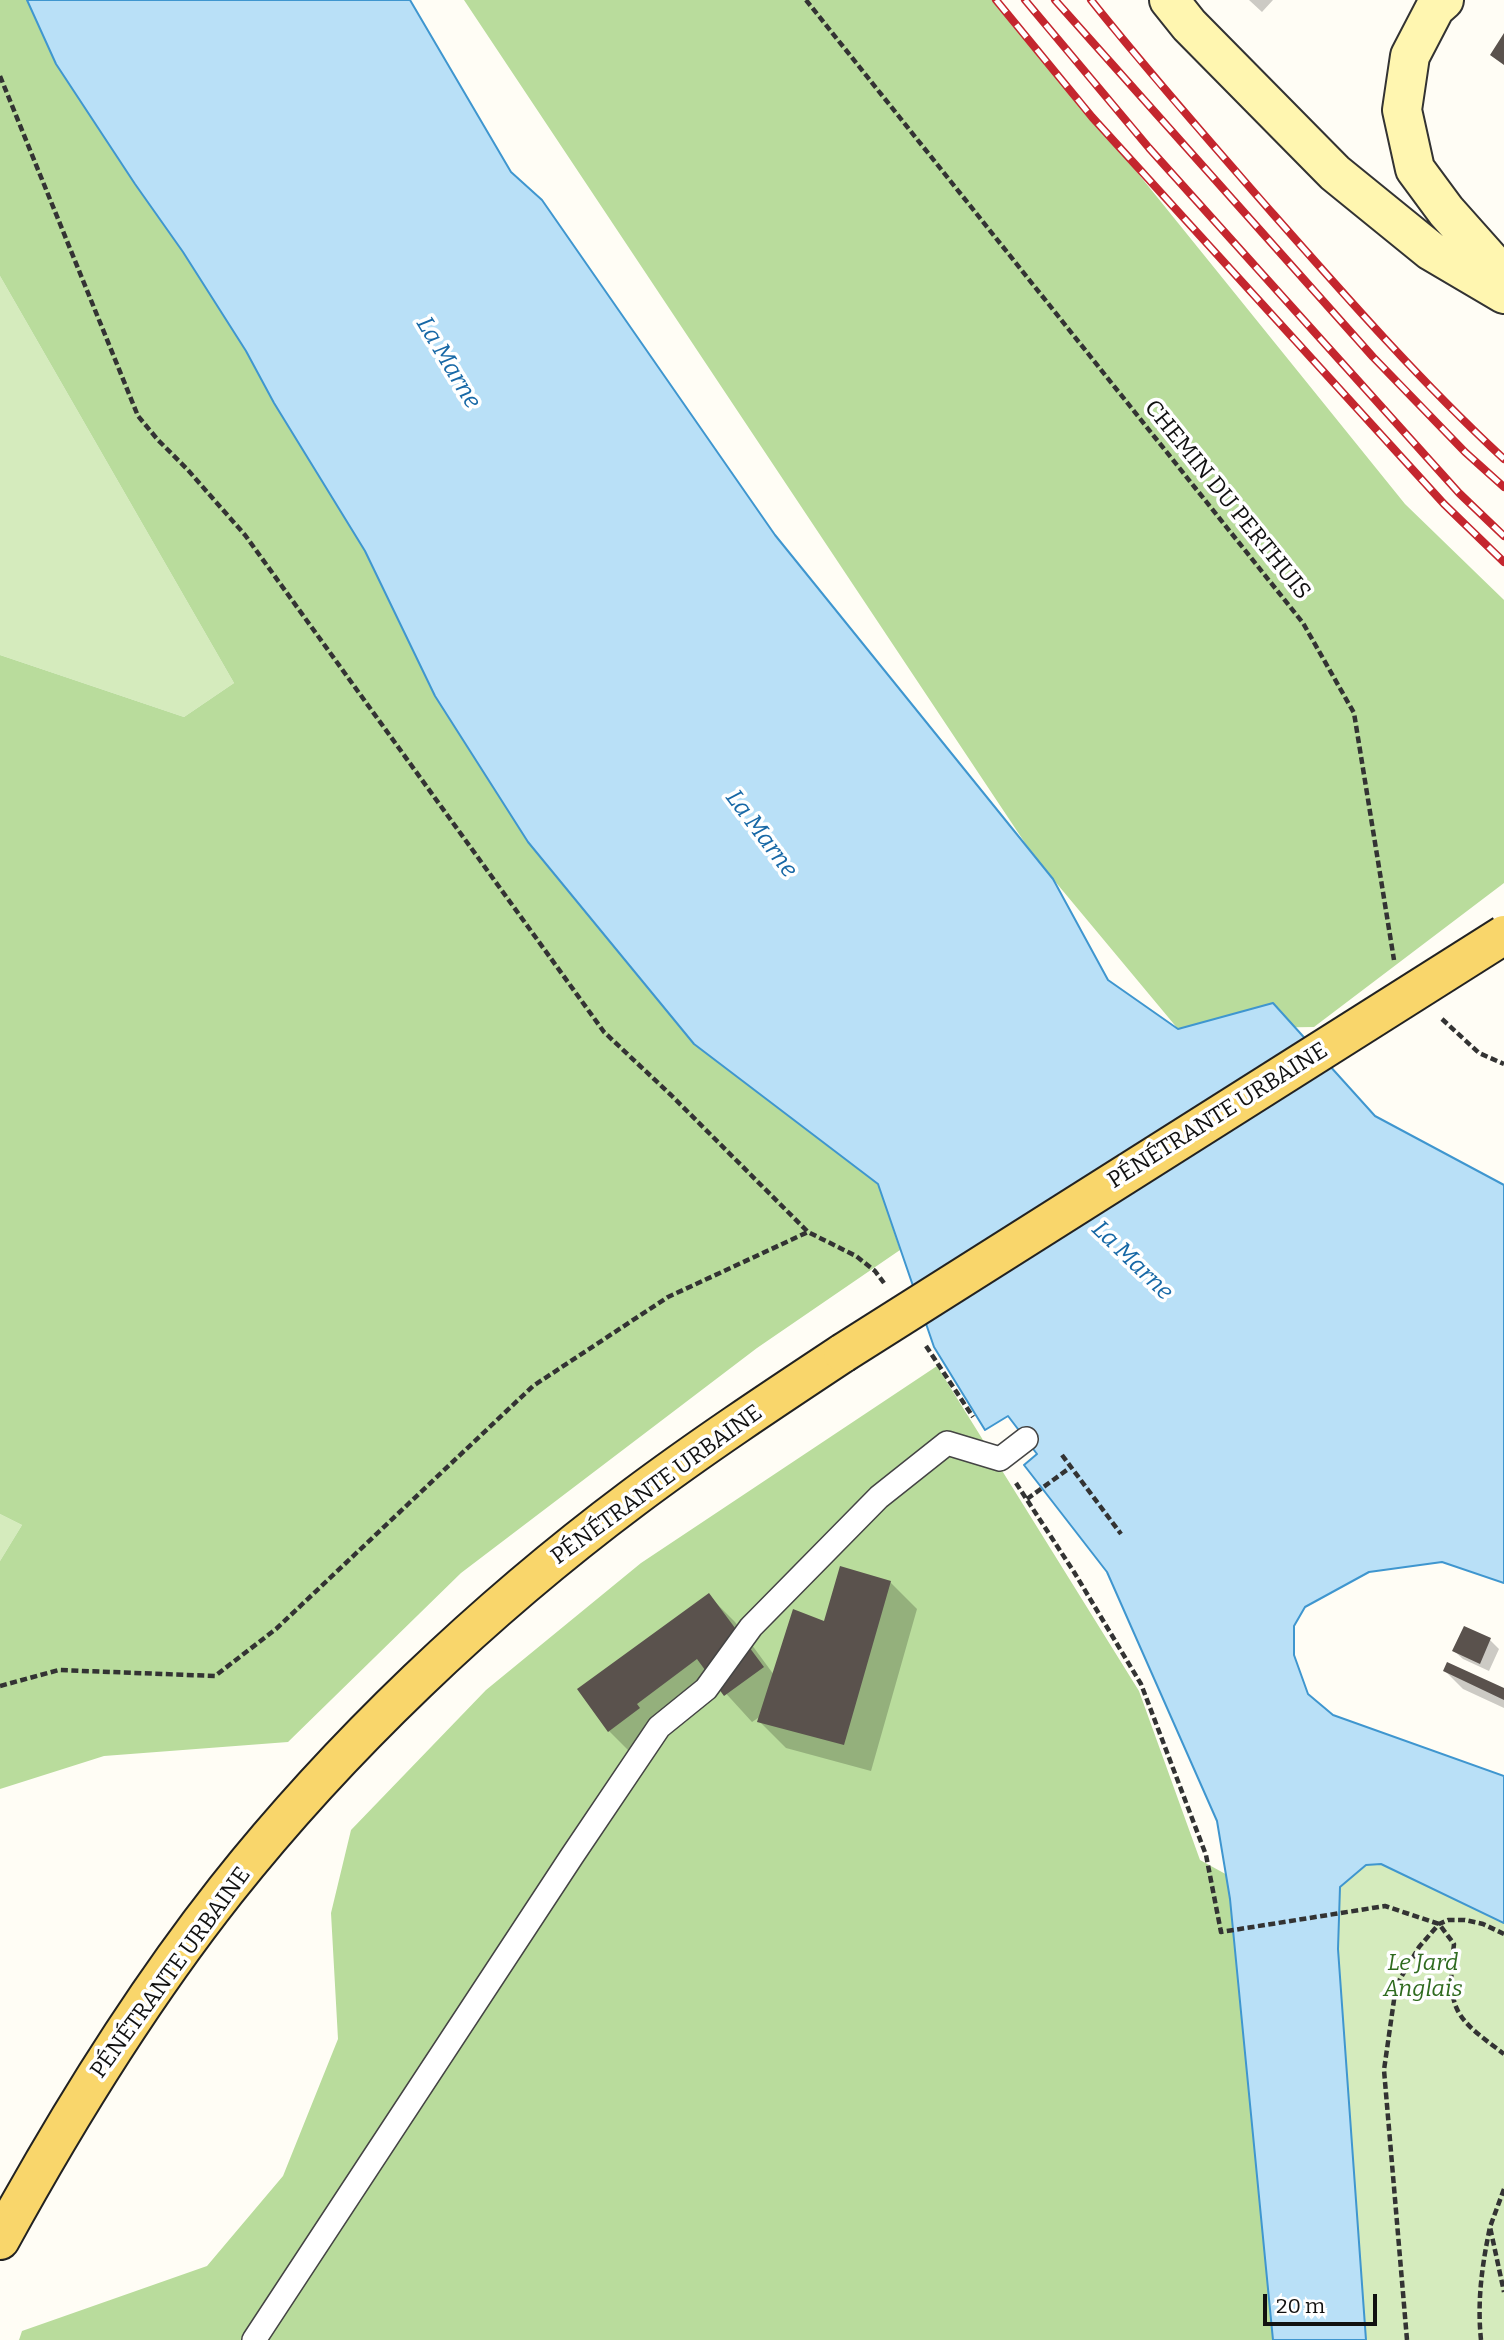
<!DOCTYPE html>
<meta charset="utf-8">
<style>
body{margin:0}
#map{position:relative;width:1504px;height:2340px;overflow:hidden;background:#fffdf5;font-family:Bitter,serif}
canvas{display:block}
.scale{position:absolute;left:1263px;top:2294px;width:114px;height:32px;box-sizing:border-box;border:4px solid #111;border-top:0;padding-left:9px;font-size:21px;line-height:24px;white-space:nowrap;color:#111;-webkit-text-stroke:5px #fff;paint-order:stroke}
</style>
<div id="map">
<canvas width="1504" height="2340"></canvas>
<div class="scale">20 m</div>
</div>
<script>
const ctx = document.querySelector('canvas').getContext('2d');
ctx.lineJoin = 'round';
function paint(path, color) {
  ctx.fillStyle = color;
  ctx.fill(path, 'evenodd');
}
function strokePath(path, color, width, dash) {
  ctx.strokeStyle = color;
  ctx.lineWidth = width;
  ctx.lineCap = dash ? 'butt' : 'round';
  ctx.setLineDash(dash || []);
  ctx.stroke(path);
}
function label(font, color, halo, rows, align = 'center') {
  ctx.font = font + ' Bitter,serif';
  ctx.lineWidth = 7;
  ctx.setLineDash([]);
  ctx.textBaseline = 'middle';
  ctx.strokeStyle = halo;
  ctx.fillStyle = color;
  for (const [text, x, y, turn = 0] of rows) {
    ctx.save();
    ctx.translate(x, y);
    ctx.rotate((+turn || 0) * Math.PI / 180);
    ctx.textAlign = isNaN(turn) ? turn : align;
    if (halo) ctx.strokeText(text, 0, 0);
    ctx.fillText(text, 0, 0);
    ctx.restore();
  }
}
const green = new Path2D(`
 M0,276L234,683L184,717L0,655Z
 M0,1514L22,1525L0,1561Z
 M1354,1818L1504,1891V2340H1318L1293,1884Z`);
const forest = new Path2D(`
 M0,0H27L56,64L135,184L183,252L246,351L274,403L365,551L435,696L528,842L694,1044L878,1184L900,1250L757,1348L461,1573L288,1742L104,1756L0,1789V1561L22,1525L0,1514V655L184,717L234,683L0,276Z
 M464,0H998L1405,504L1504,600V883L1314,1027L1178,1029L1033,855Z
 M937,1366L1139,1691L1200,1860L1251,1888L1285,2340H19L22,2331L207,2266L283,2176L338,2039L331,1913L351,1830L486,1690L641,1563Z`);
const water = new Path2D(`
 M27,0H410L511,172L542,200L775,535L1053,879L1108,980L1178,1029L1273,1003L1375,1116L1504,1185V1583L1442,1562L1369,1572L1305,1607L1294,1626V1655L1308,1694L1333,1715L1504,1776V1923L1381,1864L1366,1865L1340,1887L1338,1949L1366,2340H1273L1230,1899L1217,1821L1107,1572L1024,1465L1037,1454L1008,1416L985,1430L934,1347L878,1184L694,1044L528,842L435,696L365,551L274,403L246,351L183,252L135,184L56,64Z`);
const shadow = new Path2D(`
 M1249,0H1273L1262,12Z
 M890,1582L917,1609L871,1771L786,1748L759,1721L761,1716L752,1722L721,1688L636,1758L609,1731L708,1595L735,1622L774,1675L825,1623Z
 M1465,1628L1490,1640L1499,1649L1489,1671L1463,1659L1454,1651Z
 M1445,1671L1504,1690V1708L1463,1689Z`);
const building = new Path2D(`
 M1504,33V65L1490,55Z
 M840,1566L891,1581L844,1745L757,1722L793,1609L824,1621Z
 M709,1593L764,1667L724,1696L697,1659L637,1704L640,1708L608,1732L577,1689Z
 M1464,1626L1491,1638L1480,1664L1452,1651Z
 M1447,1662L1504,1688V1700L1443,1671Z`);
const path = new Path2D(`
 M806,0L1303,623L1354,713L1394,960
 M0,76L138,416L158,440L187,469L245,535L604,1032L671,1095L808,1232L856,1256L875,1271L884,1283
 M1442,1019L1479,1053L1504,1064
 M926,1346L973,1417
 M1062,1455L1121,1534
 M1016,1483L1074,1572L1141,1684L1206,1855L1221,1932L1385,1906L1439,1924L1454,1944C1452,1963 1448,1990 1457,2009C1465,2027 1489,2042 1504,2054
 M1027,1499L1071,1467
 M0,1686L59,1670L215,1676L276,1629L533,1386L668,1297L808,1232
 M1504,2189L1490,2227L1504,2292
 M1407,2340L1384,2070L1396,1986L1419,1947L1439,1924L1448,1920H1465L1483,1924L1504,1934
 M1481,2340C1477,2301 1482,2265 1490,2227`);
const lane = new Path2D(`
 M254,2340L572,1856L659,1727L706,1689L751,1627L879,1497L947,1443L1000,1459L1026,1439`);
const secondary = new Path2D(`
 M1169,0L1189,25L1335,173L1431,251L1504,294
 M1444,0L1435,8L1410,56L1402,110L1415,169L1446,211L1504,276`);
const primary = new Path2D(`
 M0,2240C67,2118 140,1999 226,1890C340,1746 486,1608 633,1498C701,1447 772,1400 843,1353`);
const rail = new Path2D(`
 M996,0L1092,117L1444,504L1504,562
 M1025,0L1149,148L1459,493L1504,536
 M1055,0L1373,357L1465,452L1504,487
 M1091,0C1150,74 1212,144 1274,215C1348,299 1422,383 1504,459`);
const primaryBridge = new Path2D(`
 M843,1353L1504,935`);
const streetNames = [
 ["CHEMIN DU PERTHUIS",1227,500,51],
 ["PÉNÉTRANTE URBAINE",1218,1116,-32],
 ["PÉNÉTRANTE URBAINE",657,1485,-36],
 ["PÉNÉTRANTE URBAINE",171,1973,-54]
];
const parkNames = [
 ["Le Jard",1423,1964],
 ["Anglais",1423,1990]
];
const waterNames = [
 ["La Marne",448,363,59],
 ["La Marne",761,834,53],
 ["La Marne",1132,1261,44]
];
paint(green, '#d5ebbd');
paint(forest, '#b9dc9c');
paint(water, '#b9e0f7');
strokePath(water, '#3f96cf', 2);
paint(shadow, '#0003');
paint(building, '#5a524d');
strokePath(lane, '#444', 26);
strokePath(secondary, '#333', 42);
strokePath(primary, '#222', 42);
strokePath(path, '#333', 4.5, [7, 3.5]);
strokePath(lane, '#fff', 23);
strokePath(secondary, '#fff6b0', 38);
strokePath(primary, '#f9d66b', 38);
strokePath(rail, '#c4262e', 8);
strokePath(rail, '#fff', 5, [16]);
strokePath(primaryBridge, '#222', 42, []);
strokePath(primaryBridge, '#f9d66b', 38);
label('23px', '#111', '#fff', streetNames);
label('italic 23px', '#2f6b1f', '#fff', parkNames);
label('italic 24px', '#1768a6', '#fff', waterNames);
</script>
